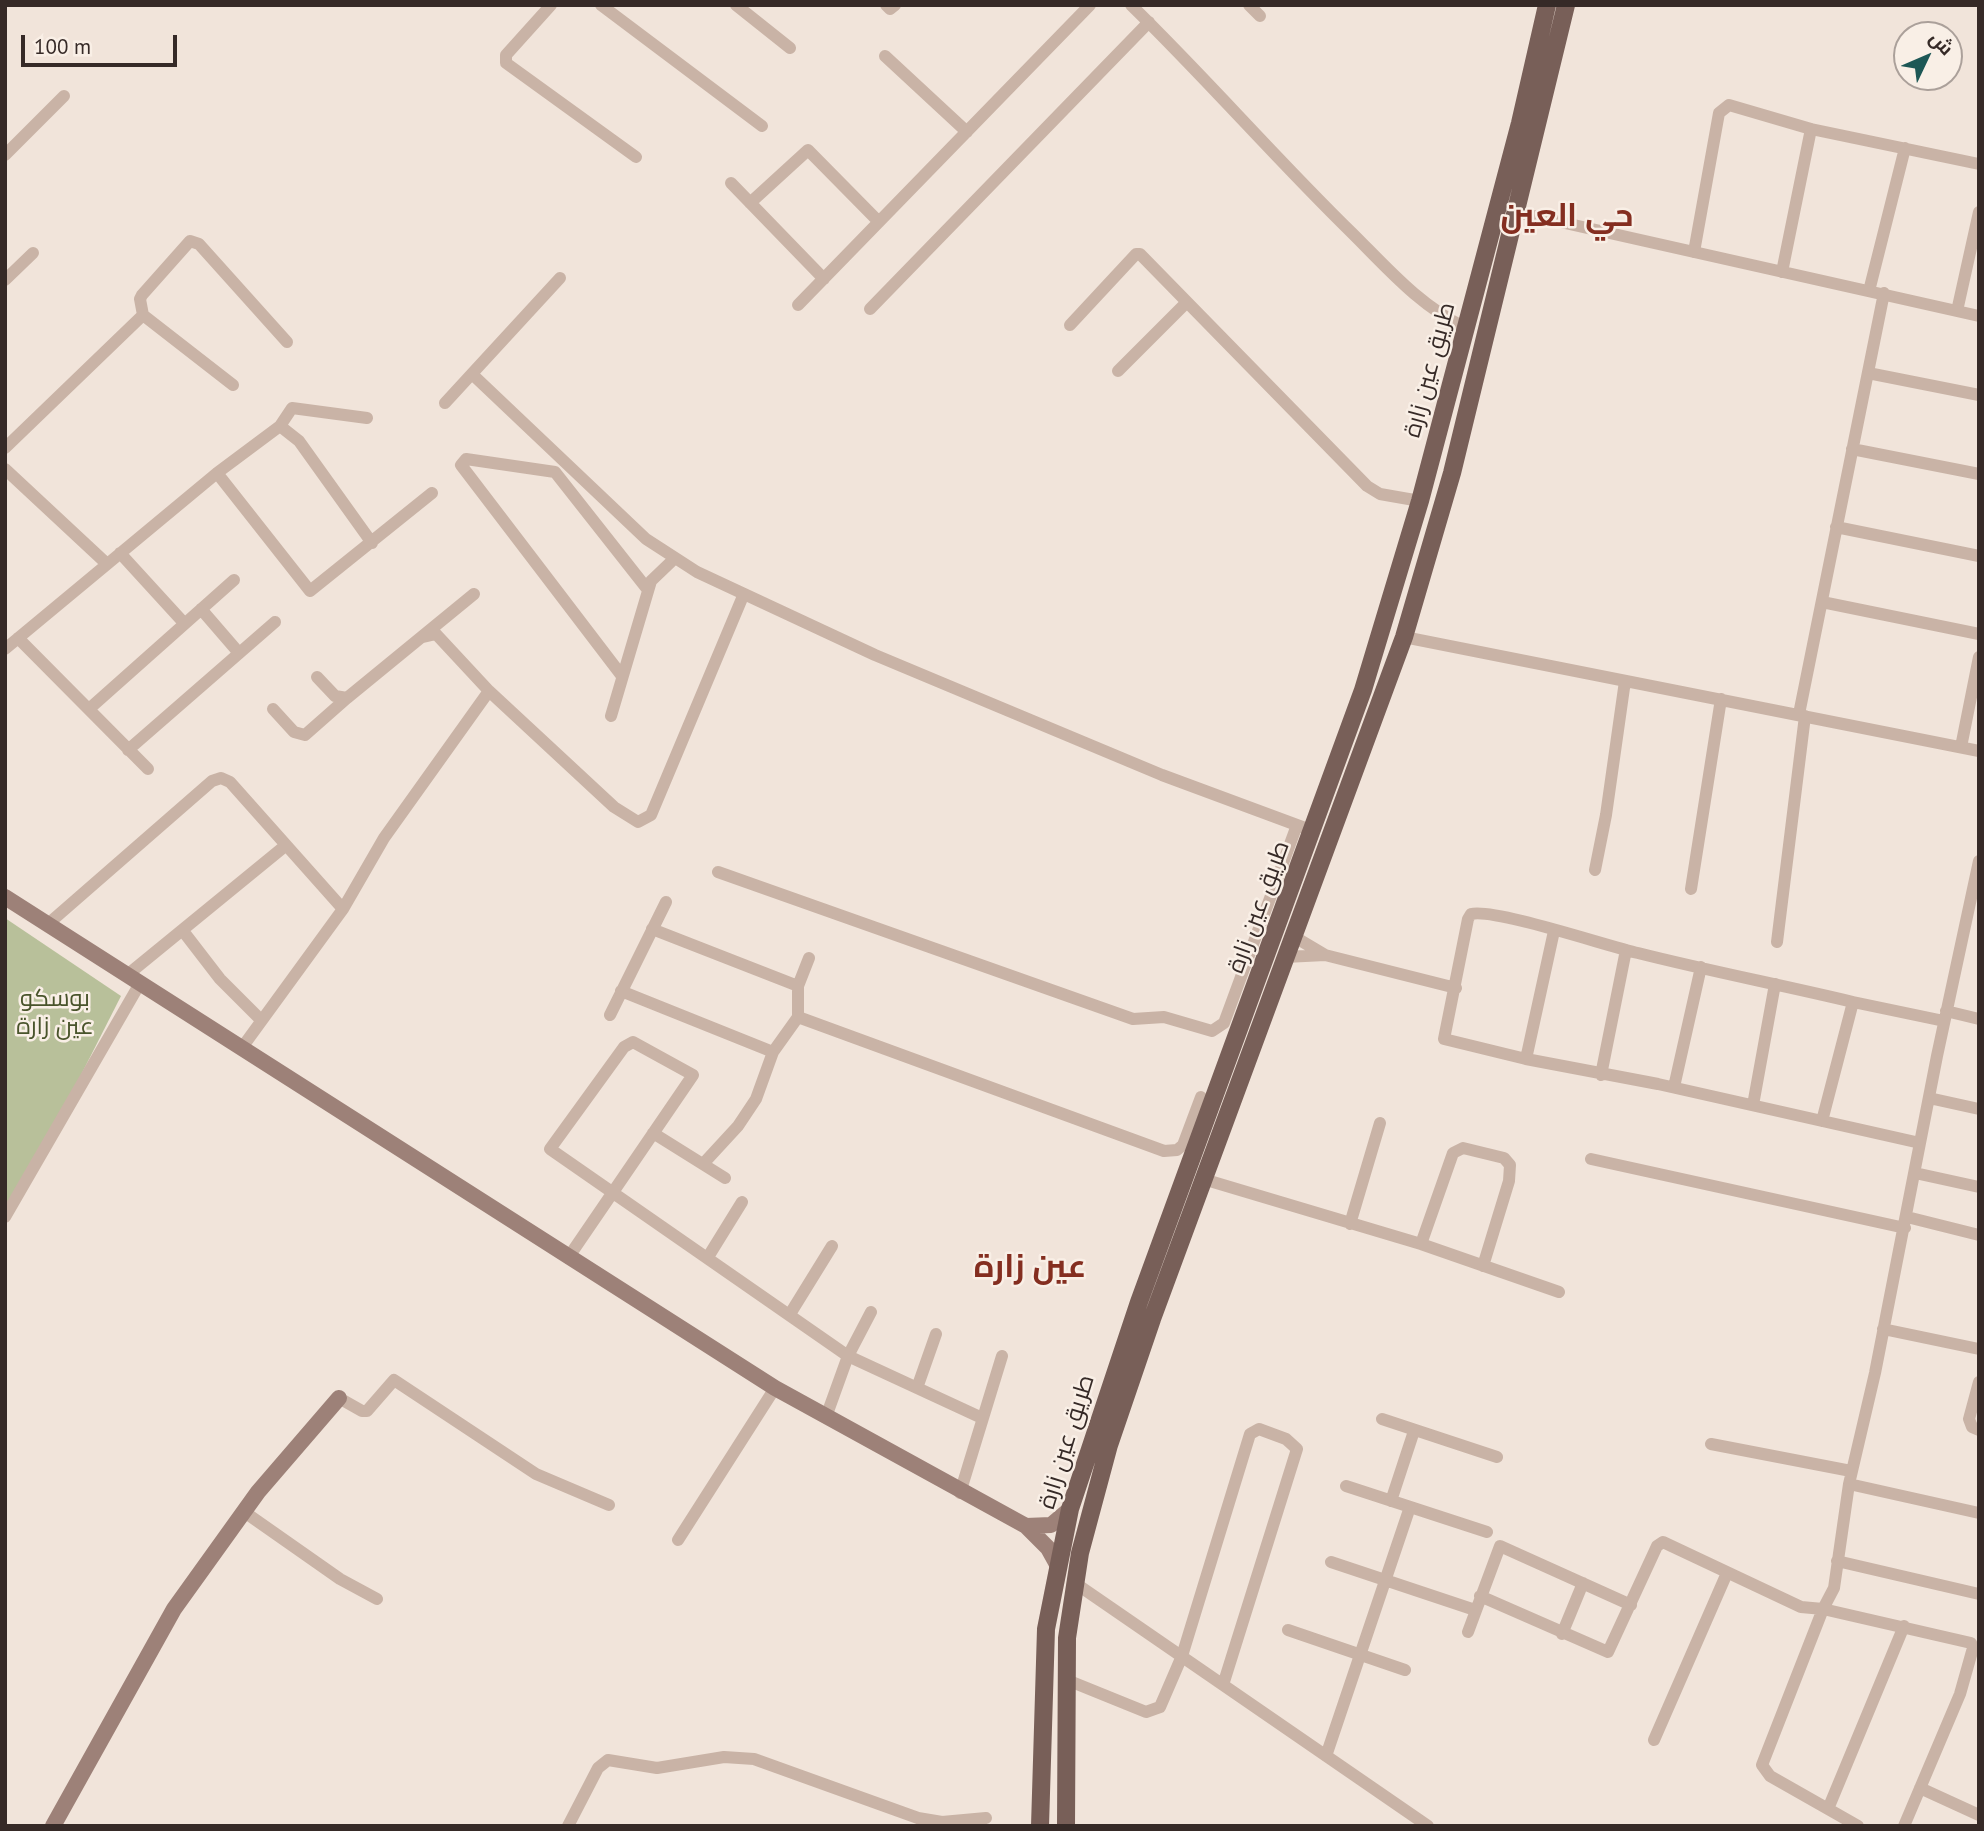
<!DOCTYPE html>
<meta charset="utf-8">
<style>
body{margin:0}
#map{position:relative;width:1984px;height:1831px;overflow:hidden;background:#f1e4da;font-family:"PT Sans",Cairo,sans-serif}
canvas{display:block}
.frame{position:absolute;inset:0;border:7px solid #362a27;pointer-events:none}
.north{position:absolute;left:1893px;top:21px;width:70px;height:70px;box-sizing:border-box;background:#f9efe6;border:2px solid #aba09a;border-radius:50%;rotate:46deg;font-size:19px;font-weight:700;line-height:28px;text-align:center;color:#362a27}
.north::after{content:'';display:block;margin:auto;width:24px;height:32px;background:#1d5755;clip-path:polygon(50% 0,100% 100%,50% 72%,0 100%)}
.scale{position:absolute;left:21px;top:35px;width:156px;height:32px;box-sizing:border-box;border:4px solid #362a27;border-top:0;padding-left:9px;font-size:21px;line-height:24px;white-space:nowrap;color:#362a27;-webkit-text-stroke:5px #f9efe6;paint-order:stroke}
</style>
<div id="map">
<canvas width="1984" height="1831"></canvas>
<div class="frame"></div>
<div class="north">ش</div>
<div class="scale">100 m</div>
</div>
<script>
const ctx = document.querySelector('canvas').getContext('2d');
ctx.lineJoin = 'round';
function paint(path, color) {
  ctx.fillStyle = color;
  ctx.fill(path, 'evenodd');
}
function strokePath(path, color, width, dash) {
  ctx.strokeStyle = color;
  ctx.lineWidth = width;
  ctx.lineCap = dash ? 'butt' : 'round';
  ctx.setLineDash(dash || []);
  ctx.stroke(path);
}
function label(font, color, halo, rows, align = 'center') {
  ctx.font = font + ' "PT Sans",Cairo,sans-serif';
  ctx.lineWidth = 5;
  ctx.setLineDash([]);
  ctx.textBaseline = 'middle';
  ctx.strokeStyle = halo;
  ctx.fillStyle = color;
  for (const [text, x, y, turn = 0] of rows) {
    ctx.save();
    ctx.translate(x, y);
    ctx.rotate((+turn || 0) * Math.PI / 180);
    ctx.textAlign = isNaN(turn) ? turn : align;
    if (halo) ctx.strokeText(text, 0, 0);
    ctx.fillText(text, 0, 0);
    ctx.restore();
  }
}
const green = new Path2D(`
 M5,918L121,996L5,1225Z`);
const street = new Path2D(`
 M551,5L506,55V63L636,157
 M601,5L762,126
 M736,5L790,48
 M886,5L890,9L895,5
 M1131,5C1207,79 1277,160 1353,234C1388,269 1421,307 1466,328
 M1249,5L1260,16
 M885,56L967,132
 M5,155L64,96
 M731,183L824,279
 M750,203L808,150L879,222
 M1516,212L1979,316
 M1694,252L1719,113L1729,105L1811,129L1979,164
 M1782,272L1811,129
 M5,280L33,253
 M1869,291L1905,148
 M798,305L1090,5
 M870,309L1149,22
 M1957,311L1979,212
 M1070,325L1136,254H1140L1367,486L1380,494L1420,501
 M1118,371L1187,302
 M1868,373L1979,395
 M472,374L646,539L697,572L875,655L1162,775L1313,831
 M233,385L143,315L140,299L142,295L190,241L199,244L287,342
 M445,403L560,278
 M280,426L292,408L367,418
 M5,448L143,315
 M1852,449L1979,474
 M5,469L107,564
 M217,473L310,591L432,493
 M1836,527L1979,556
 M120,553L184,623
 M1822,602L1979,634
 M201,609L239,653
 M423,637L436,634L489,691L614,807L638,822L651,815L743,596
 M1404,637L1979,751
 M18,638L148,769
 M5,649L217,473L280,426L299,441L372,543
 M622,676L461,465L466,459L555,472L648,590
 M317,677L335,696L347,698L474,594
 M89,709L234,580
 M273,709L294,732L305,735L347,698
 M1799,714L1884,293
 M611,716L651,581L674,559
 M1961,747L1979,657
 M128,750L275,622
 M1595,870L1606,815L1625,681
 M718,872L1133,1019L1164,1017L1212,1031L1224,1023L1297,825
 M1691,889L1721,699
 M48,924L212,781L221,778L230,782L343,909
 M652,929L798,986
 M183,931L220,979L261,1020
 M1554,931L1526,1059L1444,1039L1468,919L1471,914C1494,908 1607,946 1638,953C1709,971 1782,985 1853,1002L1822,1121
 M1293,936L1325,955
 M1777,942L1805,716
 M1285,957L1325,955L1456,988
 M126,976L285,846
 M621,991L773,1052
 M1853,1002L1944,1021
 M1946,1011L1979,1019
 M610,1015L666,902
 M798,1017L1164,1151L1177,1150L1183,1145L1201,1097
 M241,1049L343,909L384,838L489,691
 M1526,1059L1658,1084L1920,1143
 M1601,1075L1626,950
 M1674,1087L1701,967
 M1929,1098L1979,1109
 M1753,1105L1775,984
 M653,1133L725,1178
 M1591,1159L1905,1228
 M703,1164L738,1126L756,1099L773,1052L798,1017V986L809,958
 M1915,1173L1979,1187
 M1203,1179L1421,1244L1559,1292
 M5,1217L139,985
 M1907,1217L1979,1235
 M1350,1224L1380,1123
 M1421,1244L1453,1153L1463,1148L1504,1158L1510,1165L1509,1181L1483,1266
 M708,1257L742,1202
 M568,1258L693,1075L633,1042L624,1047L550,1149L848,1356L982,1418
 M790,1314L832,1246
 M1883,1329L1979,1349
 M1979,1382L1969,1419L1972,1427L1979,1430
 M917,1388L936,1334
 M339,1398L362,1411H367L394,1380L536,1474L609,1505
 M826,1417L848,1356L871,1312
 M1382,1419L1497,1457
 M1711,1444L1851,1471
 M1849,1484L1979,1513
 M1346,1486L1487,1532
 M960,1493L1002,1356
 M1391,1501L1414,1431
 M243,1511L340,1579L377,1599
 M678,1540L775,1388
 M1837,1561L1979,1594
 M1331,1562L1475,1610
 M1075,1583L1428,1826
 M1480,1596L1608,1652L1657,1546L1663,1542L1801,1607L1823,1609L1834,1588L1849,1484L1875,1373L1937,1056L1979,861
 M1288,1630L1405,1670
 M1468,1632L1500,1546L1631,1605
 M1562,1634L1583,1583
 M1067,1680L1146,1712L1160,1707L1182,1656L1250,1434L1259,1429L1286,1439L1297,1449L1223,1685
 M1654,1740L1727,1573
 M1326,1756L1410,1507
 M1920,1788L1979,1815
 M1828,1809L1904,1626
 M568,1826L598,1768L608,1760L657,1768L724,1757L754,1759L918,1818L942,1822L986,1818
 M1858,1826L1770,1776L1762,1765L1823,1609L1971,1643L1973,1648L1960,1694L1904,1826`);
const secondary = new Path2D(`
 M5,897L775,1388L1026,1526L1048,1548L1058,1566
 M1026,1526L1051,1525L1070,1509
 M53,1826L174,1609L258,1492L339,1398`);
const primary = new Path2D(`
 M1040,1826L1046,1629L1070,1509L1139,1302L1363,690L1420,501L1520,123L1547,5
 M1066,1826L1067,1638L1080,1553L1087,1527L1109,1445L1152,1319L1404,637L1452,473L1566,5`);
const streetNames = [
 ["طريق عين زارة",1430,370,-75],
 ["طريق عين زارة",1259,907,-70],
 ["طريق عين زارة",1067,1442,-73]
];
const parkNames = [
 ["بوسكو",55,999],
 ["عين زارة",55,1027]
];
const districtNames = [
 ["حي العين",1567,217],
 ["عين زارة",1030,1268]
];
paint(green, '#b8c09a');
strokePath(street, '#c9b3a6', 12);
strokePath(secondary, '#9d8178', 16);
strokePath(primary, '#785f58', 18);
label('24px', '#362a27', '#f9efe6', streetNames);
label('24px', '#49542b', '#f9efe6', parkNames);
label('bold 32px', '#842e20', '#f9efe6', districtNames);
</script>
